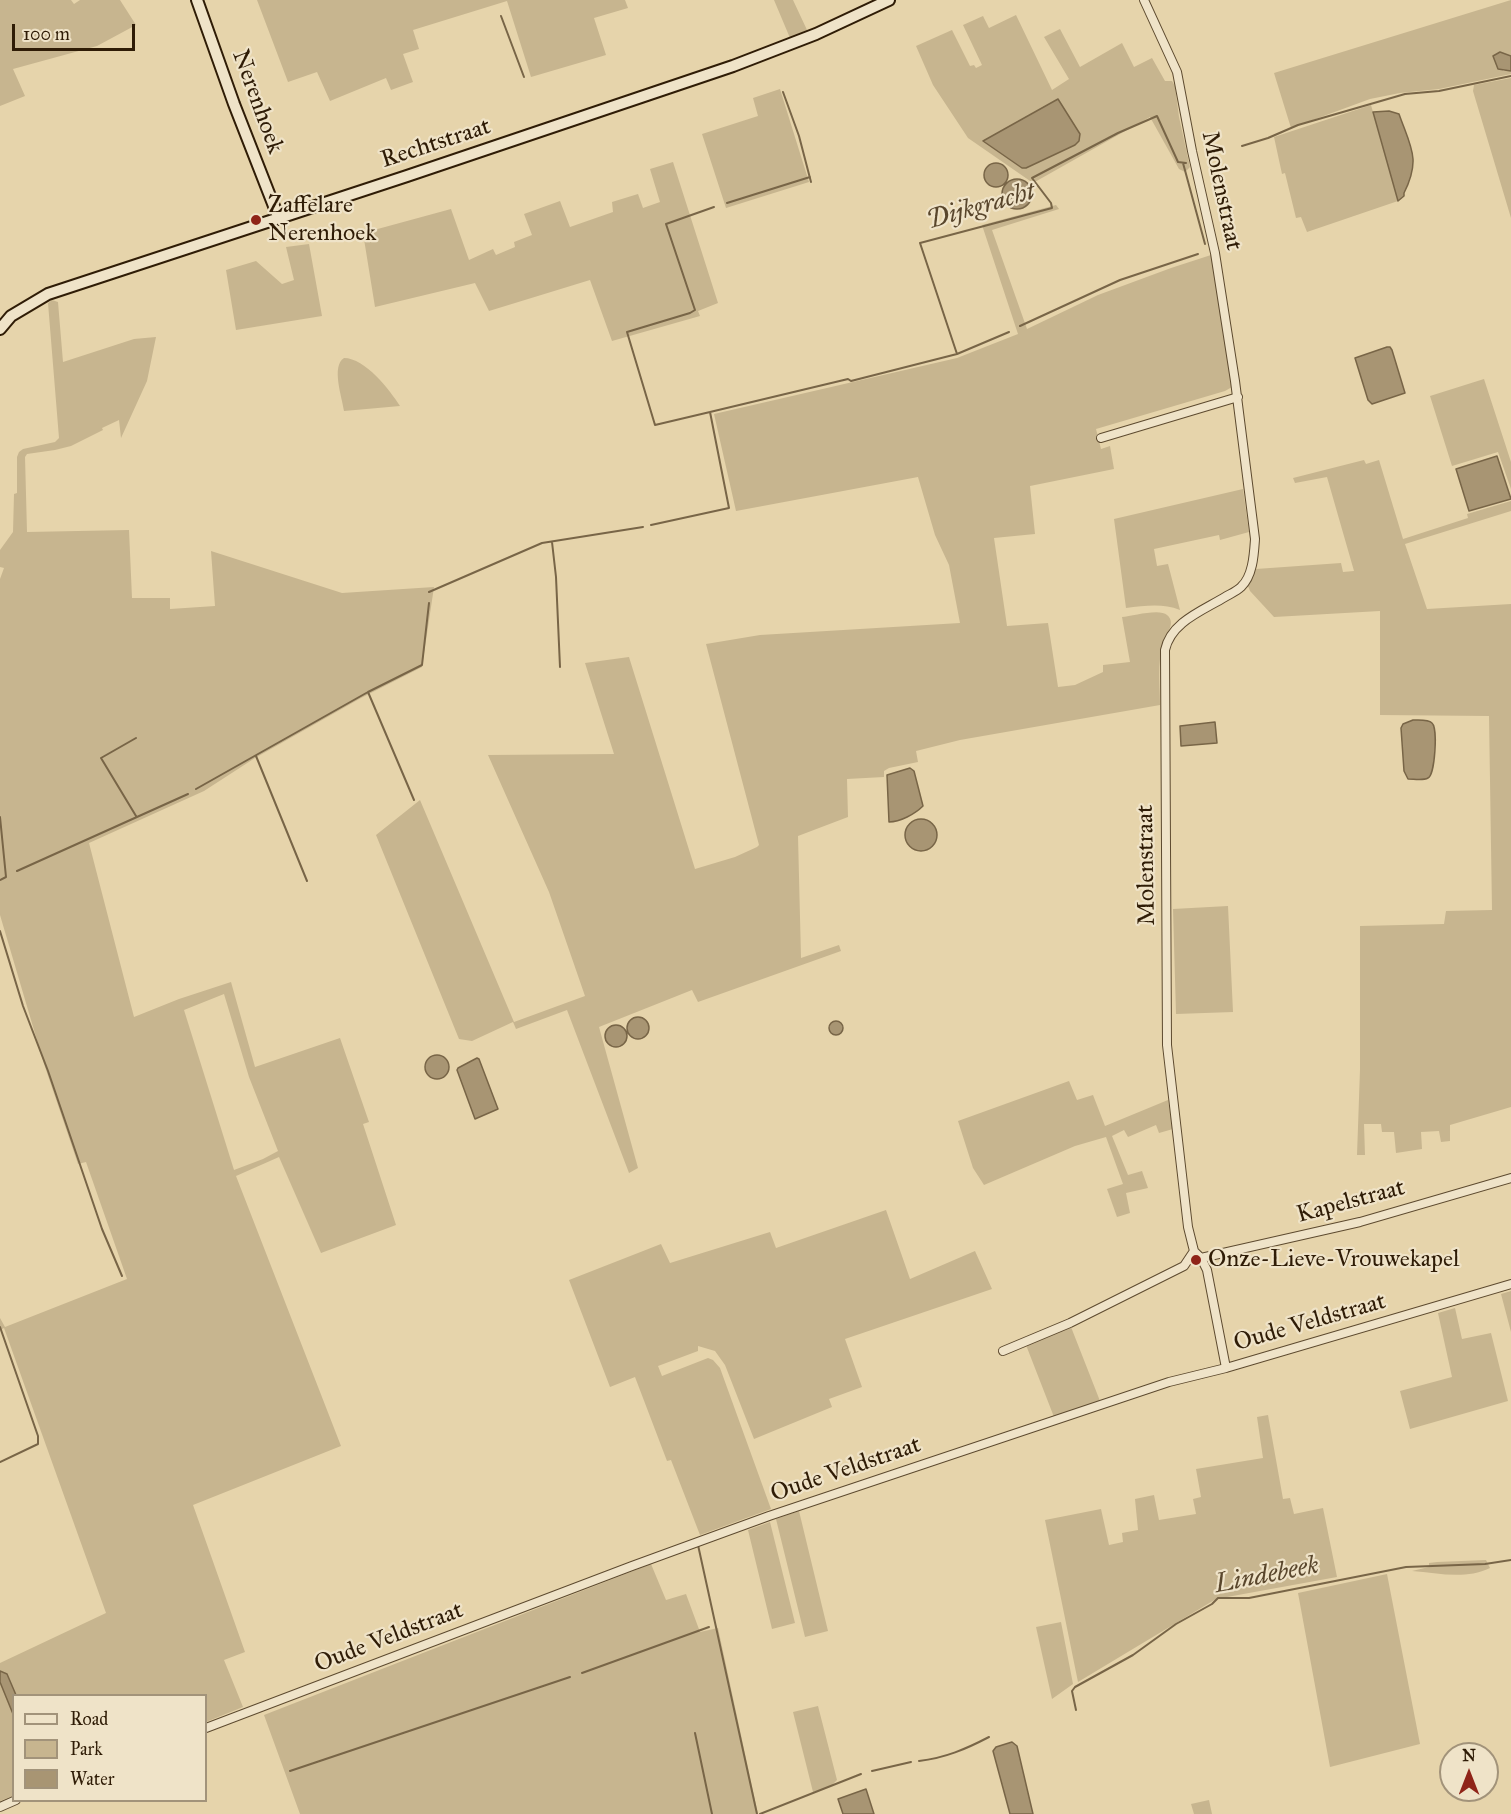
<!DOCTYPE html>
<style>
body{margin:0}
#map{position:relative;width:1511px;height:1814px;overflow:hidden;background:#e6d4ab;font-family:"IM FELL Great Primer",serif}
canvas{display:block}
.legend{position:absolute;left:12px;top:1694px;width:195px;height:108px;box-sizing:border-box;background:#efe3c8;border:2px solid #a2937a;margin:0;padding:8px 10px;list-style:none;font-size:18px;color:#2f1c06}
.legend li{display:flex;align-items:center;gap:12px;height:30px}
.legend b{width:30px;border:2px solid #a2937a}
.north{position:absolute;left:1439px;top:1742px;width:60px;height:60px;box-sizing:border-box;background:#efe3c8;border:2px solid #a2937a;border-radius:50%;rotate:0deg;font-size:16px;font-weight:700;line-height:24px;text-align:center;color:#2f1c06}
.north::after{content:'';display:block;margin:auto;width:21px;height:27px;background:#8f2418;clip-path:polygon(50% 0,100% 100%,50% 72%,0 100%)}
.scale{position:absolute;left:12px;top:24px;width:123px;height:27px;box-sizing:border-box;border:3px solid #2f1c06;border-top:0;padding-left:8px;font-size:18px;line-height:21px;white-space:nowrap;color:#2f1c06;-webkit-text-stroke:4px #efe3c8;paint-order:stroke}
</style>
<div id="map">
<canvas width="1511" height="1814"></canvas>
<ul class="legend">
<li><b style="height:8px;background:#efe3c8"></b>Road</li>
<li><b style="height:16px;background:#c7b58f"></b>Park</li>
<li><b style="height:16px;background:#a89573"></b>Water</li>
</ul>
<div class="north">N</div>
<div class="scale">100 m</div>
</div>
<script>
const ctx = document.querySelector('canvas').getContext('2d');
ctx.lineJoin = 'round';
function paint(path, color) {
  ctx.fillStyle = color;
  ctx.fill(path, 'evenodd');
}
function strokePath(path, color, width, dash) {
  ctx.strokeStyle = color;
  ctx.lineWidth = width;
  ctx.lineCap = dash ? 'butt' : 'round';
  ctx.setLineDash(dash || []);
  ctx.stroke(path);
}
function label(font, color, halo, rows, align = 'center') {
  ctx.font = font + ' "IM FELL Great Primer",serif';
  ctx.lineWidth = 4.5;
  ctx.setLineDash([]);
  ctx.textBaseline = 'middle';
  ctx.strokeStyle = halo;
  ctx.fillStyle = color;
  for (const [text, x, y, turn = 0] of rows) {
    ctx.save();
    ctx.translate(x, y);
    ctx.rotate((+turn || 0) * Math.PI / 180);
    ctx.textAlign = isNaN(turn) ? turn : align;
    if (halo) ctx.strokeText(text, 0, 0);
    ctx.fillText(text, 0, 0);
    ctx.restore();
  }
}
const green = new Path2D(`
 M0,0H71L74,4L80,0H120L136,25L97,46L13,69L25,96L0,106Z
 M257,0H625L628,8L594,18L606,55L531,77L507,1L413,30L419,49L403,54L413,82L391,90L386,78L330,101L317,72L288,82Z
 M774,0H793L807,30L790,38Z
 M1511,0V56L1500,52L1503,71H1511V74L1439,89L1400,93L1370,99L1291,128L1274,73Z
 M1016,15L1052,90L1069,79L1044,37L1060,29L1080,67L1122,43L1134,67L1152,58L1165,81H1172L1175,86L1179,117L1190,167L1185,172L1179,169L1150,117L1033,183L968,138L933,85L916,46L952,30L970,66L974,65L976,68L982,65L963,25L983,16L989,28Z
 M1511,78V218L1473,91L1474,85Z
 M780,89L809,182L726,208L702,134L758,116L753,98Z
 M1371,105L1398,201L1307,232L1301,217L1296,218L1285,173L1282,174L1274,137Z
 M673,162L718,303L698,311L700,316L612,341L590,280L489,311L475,283L375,307L363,233L451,209L469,260L493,249L496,255L515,247L514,242L532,235L524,214L560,201L570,227L613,212L612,202L638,194L643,208L660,202L650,169Z
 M1056,205L1059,209L992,230L1027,329L1098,295L1171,268L1211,255L1232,387L1225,391L1096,429L1101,449L1110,446L1114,469L1030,486L1035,534L994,538L1007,626L1048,623L1058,687L1075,685L1103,672V665L1130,662L1122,617C1132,616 1160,608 1167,615C1177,623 1165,635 1163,644C1157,664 1160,685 1160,705L960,740L916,751L918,762L889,768L884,771V777L847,779L848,817L798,836L801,958L839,945L841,951L698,1002L692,990L599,1027L638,1168L629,1173L567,1010L516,1029L513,1022L472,1041L459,1039L376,835L420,800L514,1022L585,996L549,892L488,755L614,754L585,663L629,657L695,869L735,857L757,847L759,845L706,644L760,635L960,623L949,565L935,535L918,477L736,511L714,414L957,358L1018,334L982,225Z
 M309,244L322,316L236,330L226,270L256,261L282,284L294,280L286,247Z
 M52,300L58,302L63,362L134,339L156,337L147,381L121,438L119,420L102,428L103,430L71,446L55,450L27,454L25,457L27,532L129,530L132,598H170V609L215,606L211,551L342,593L434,587L422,667L361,698L255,758L204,791L89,843L134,1017L179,999L231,982L255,1067L340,1038L369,1122L363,1124L396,1225L321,1253L279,1157L236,1176L341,1446L193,1505L245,1652L224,1660L243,1707L206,1722V1696H14L13,1796L0,1801V1663L106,1613L4,1328L0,1330V1318L5,1327L127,1279L86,1162L78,1164L44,1064L0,915V579L4,568L0,567V550L13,532L14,494L17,493V457L19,452L23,449L55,442L59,438L48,303ZM224,994L249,1077L278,1151L263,1159L234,1170L184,1010Z
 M344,358C365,358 390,390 400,406L344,411C342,397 331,366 344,358Z
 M1484,379L1511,462V489L1498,452L1452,466L1430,396Z
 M1364,460L1366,464L1379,460L1403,539L1468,518L1467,514L1511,501V511L1405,544L1427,609L1511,604V1107L1450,1125V1141L1441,1142L1439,1131L1421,1132L1422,1149L1396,1153L1394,1132H1382L1381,1124H1364L1365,1155H1357L1360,1070V926L1444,924L1446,911L1492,910L1489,716L1380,715V611L1274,617L1250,591L1248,586L1256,569L1341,563L1343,572L1354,571L1327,477L1295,483L1293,478Z
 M1243,489L1249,532L1220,540L1219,535L1154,549L1157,566L1168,564L1180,610C1162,603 1145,606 1126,608L1114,519Z
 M1228,906L1233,1012L1176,1014L1173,909Z
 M1069,1081L1077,1100L1093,1095L1105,1126L1168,1100L1173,1129L1159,1133L1156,1125L1128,1137L1124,1130L1112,1136L1128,1175L1142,1171L1148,1188L1126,1193L1130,1213L1117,1217L1107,1189L1123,1184L1106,1137L1075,1146L984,1185L973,1168L958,1121Z
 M886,1210L910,1279L975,1251L992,1289L845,1339L862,1387L829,1399L832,1407L754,1439L725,1365L715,1351L698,1346V1351L658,1366L662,1376L708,1358L713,1360L720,1368L771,1509L700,1535L671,1460L667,1461L635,1377L610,1387L569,1280L661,1244L670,1263L770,1232L776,1248Z
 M1511,1291V1332L1501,1294Z
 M1455,1308L1462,1339L1491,1333L1508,1401L1410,1429L1400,1391L1452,1377L1438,1313Z
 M1071,1327L1100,1401L1054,1417L1026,1345Z
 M1268,1415L1283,1499L1290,1498L1294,1514L1323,1508L1337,1577L1216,1599L1078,1682L1045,1520L1101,1509L1109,1545L1123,1542L1122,1533L1138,1530L1135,1499L1154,1495L1159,1520L1196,1514L1193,1499L1201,1497L1196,1469L1263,1458L1257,1417Z
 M799,1511L828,1631L805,1637L776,1519Z
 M770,1522L795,1623L772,1629L748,1530Z
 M1486,1560L1490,1568C1465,1580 1438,1573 1412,1571L1429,1567V1563L1437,1562Z
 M651,1564L666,1600L686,1594L700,1632L718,1628L758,1814H300L264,1715Z
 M1387,1574L1420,1744L1330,1767L1298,1593Z
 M1061,1622L1073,1684L1052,1699L1036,1627Z
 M818,1706L837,1780L830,1787L813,1792L793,1712Z
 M1209,1800L1212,1814H1194L1191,1804Z`);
const water = new Path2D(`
 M1500,52L1511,56V71L1498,69L1493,56Z
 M1058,99L1080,134L1079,141L1075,145L1026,168H1022L983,141Z
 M1389,111L1399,114C1411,148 1421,159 1404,193V196L1398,201L1373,112Z
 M984 175a12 12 0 1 1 24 0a12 12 0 1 1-24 0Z
 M1002 194a15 15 0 1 1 30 0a15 15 0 1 1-30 0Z
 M1387,347H1390L1392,350L1405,393L1372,404L1368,400L1355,358Z
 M1497,456L1511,499L1469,511L1456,469Z
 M1413,720C1419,720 1428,719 1432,723C1438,728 1435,775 1428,778C1423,781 1414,779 1408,779L1404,771L1401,728L1403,724Z
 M1215,722L1217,743L1181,746L1180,726Z
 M910,768L914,771L923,806C915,814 900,822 889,822L887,775Z
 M905 835a16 16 0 1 1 32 0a16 16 0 1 1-32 0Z
 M627 1028a11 11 0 1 1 22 0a11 11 0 1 1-22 0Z
 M829 1028a7 7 0 1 1 14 0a7 7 0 1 1-14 0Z
 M605 1036a11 11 0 1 1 22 0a11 11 0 1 1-22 0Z
 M425 1067a12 12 0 1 1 24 0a12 12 0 1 1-24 0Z
 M477,1058L479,1059L498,1109L475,1119L457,1070L458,1068Z
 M0,1671L7,1674L16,1695L14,1696L13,1714L0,1682Z
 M1012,1742L1017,1746L1033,1814H1010L993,1751L996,1747Z
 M866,1789L874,1814H843L838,1799Z`);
const stream = new Path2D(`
 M501,16L524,77
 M783,92L799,136L811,182
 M1242,146L1268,138L1298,125L1405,94L1439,91L1511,76
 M1183,163L1205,244
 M727,203L810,177
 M1020,326L1120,280L1198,254
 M957,354L1009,332
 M710,412L655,425L627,332L690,313L695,310L666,224L714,207
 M651,525L729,508L710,412L848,379L851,381L957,354L920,243L1052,208L1051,203L1032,178L1118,133L1157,116L1178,162L1186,163
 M552,542L556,577L560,667
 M429,592L542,543L643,527
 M368,692L414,800
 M256,756L307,881
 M196,789L368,692L422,665L429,603
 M136,816L101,758L136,738
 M0,817L6,877L0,880
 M17,871L188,794
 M0,931L23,1006L48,1071L102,1229L122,1276
 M0,1327L38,1436V1444L0,1462
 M698,1545L757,1814
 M582,1673L709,1627
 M1076,1710L1072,1691L1075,1687L1133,1655L1176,1624L1212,1604L1218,1598H1249L1406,1567L1485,1564L1511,1560
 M695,1733L712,1814
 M919,1761C945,1758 966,1749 989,1737
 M290,1771L570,1677
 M872,1771L911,1762
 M760,1814L861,1774`);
const street = new Path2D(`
 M1144,0L1177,72L1192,151L1215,253L1235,381L1255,539C1254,554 1253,576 1241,587C1237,591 1230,594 1225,597C1202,611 1171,622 1165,650L1167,1045L1188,1227L1194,1251L1201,1258L1207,1270L1226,1368
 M1101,438L1238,397
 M1201,1258L1360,1222L1511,1178
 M1003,1351L1070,1323L1184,1266L1194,1251
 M206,1728L632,1566L769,1516L1169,1382L1226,1368L1511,1284
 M0,1807L16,1800`);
const secondary = new Path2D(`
 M197,0L234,104L279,219
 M0,329L11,316L48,294L407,176L733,66L816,34L889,0`);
const markers = [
 [256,220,6,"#8f2418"],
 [1196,1260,6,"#8f2418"]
];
const streetNames = [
 ["Nerenhoek",257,102,70],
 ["Rechtstraat",436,144,-18],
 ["Molenstraat",1221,191,78],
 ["Molenstraat",1147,865,-91],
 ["Kapelstraat",1351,1202,-15],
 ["Oude Veldstraat",1310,1323,-16],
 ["Oude Veldstraat",846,1470,-19],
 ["Oude Veldstraat",389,1638,-21]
];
const poiNames = [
 ["Zaffelare",268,206],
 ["Nerenhoek",268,234],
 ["Onze-Lieve-Vrouwekapel",1208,1260]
];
const waterNames = [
 ["Dijkgracht",981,207,-16],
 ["Lindebeek",1267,1576,-11]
];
paint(green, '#c7b58f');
paint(water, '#a89573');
strokePath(water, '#786547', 1.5);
strokePath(stream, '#786547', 2);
strokePath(street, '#5d4a2f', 10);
strokePath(secondary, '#2f1c06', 14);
strokePath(street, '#efe3c8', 8);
strokePath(secondary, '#efe3c8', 10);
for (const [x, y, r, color] of markers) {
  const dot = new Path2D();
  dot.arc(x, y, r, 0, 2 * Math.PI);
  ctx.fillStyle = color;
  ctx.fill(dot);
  strokePath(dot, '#efe3c8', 2);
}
label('24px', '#2f1c06', '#efe3c8', streetNames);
label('24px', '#2f1c06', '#efe3c8', poiNames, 'left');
label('italic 26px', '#59462c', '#efe3c8', waterNames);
</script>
